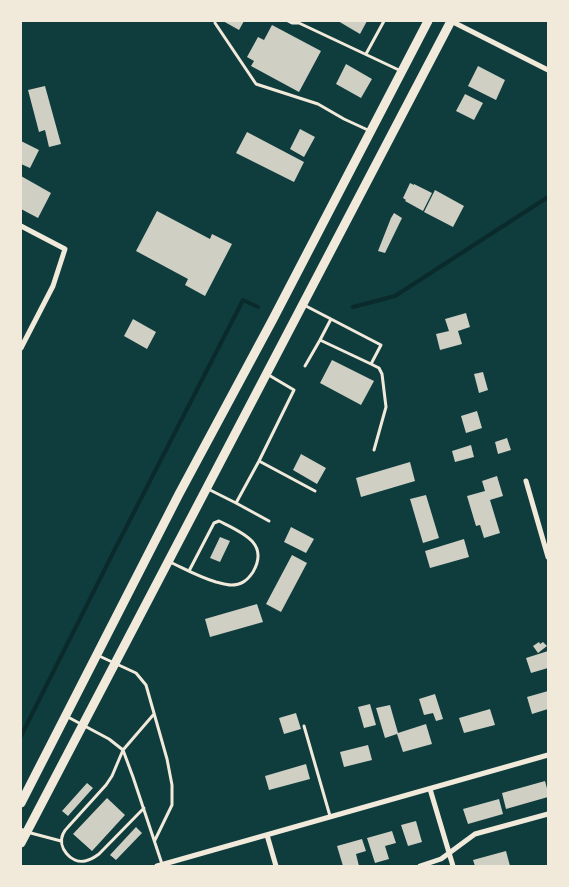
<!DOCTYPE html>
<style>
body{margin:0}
#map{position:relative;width:569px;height:887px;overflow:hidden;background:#0f3d3e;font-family:"DM Sans",sans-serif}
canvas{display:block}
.frame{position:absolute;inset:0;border:22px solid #f1e9da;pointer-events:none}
</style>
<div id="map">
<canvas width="569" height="887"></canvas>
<div class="frame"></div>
</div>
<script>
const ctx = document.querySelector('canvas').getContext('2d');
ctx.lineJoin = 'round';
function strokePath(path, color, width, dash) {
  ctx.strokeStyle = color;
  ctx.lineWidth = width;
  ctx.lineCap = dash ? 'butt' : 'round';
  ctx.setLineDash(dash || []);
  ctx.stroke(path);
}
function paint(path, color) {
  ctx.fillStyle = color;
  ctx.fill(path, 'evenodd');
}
const stream = new Path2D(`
 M353,307L395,296L548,197
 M21,736L114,551L243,300L258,307`);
const building = new Path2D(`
 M223,21H244L239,30Z
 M338,21H367L360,34Z
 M272,25L321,51L299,92L251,66L254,61L247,57L258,37L264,40Z
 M346,64L372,79L361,98L336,84Z
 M478,66L505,80L496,100L468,86Z
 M45,86L61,144L49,147L45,130L39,132L28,90Z
 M465,94L483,103L474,120L456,111Z
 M300,129L315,137L304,157L290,149Z
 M247,132L304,162L294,182L236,153Z
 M21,141L39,150L30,168L21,164Z
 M21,176L51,193L38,218L21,209Z
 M410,183L414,185V184L432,193L423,211L405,201L406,200L403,198Z
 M435,190L464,206L453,227L424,212Z
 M157,211L210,239L212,234L232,244L205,296L185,285L188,279L136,251Z
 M394,213L402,218L385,253L378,251L391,218Z
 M466,313L470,327L458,331L462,344L440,350L436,334L449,331L445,319Z
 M133,319L156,332L147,349L124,336Z
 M332,360L374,381L361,405L320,383Z
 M483,372L488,390L479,393L474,374Z
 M477,411L482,428L466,433L461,416Z
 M507,438L511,450L498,454L495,442Z
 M471,445L474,457L455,462L452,451Z
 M301,454L326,468L317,484L293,470Z
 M410,462L415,481L361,497L356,478Z
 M497,476L503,496L490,500L500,533L484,538L480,525L476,526L467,496L485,491L482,481Z
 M426,495L439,538L423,543L410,499Z
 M291,527L314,539L306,553L284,542Z
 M220,537L230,541L220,562L210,558Z
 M464,539L469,557L430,568L425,551Z
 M292,555L307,563L281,612L266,604Z
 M257,604L263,622L210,637L205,619Z
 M539,642L540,644L543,642L547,646L538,653L533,646Z
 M548,651V668L531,673L526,658Z
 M548,691V709L532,714L527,697Z
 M435,694L443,719L436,721L433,713L424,715L419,699Z
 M370,704L376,725L364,728L358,707Z
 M390,705L398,733L426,724L432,744L403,752L397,734L385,738L376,708Z
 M490,709L495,725L464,733L459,718Z
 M296,713L301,729L284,734L279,718Z
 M368,745L372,760L344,767L340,752Z
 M306,764L310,779L269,790L265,776Z
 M545,781L548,792V797L506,809L502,793Z
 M87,783L93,788L68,816L62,811Z
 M107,798L125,815L92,851L73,834Z
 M499,799L503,814L468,824L463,809Z
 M416,821L422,842L408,846L401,825Z
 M136,827L142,833L116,860L110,855Z
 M392,831L396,843L385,846L389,859L375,863L367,838Z
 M362,839L366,851L356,854L359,866H343L337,846Z
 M506,851L510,866H475L473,860Z`);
const service = new Path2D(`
 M288,21L292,23H299L401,71
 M215,23L256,84L318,104L344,119L370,131
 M366,54L384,21
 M304,305L381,345L371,364L320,340L305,366
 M320,340L331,319
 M371,364L379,368L382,374L386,407L374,450
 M259,461L315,491
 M208,489L236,503L259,461L294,390L267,374
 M236,503L269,521
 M170,562C185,569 199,577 216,582C221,583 226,585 231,585C241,585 247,581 253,572C270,543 241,532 219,521L214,523L189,571
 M97,655L136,673L146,685L167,759L172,785V805L155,840
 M66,716L109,739L123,750L133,777L162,864
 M304,726L330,816
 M144,808L99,854C95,857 90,860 85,861C71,864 57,847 63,834C64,831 66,829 68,827L106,785L112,776L123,750L154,714
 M21,829L27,832L61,841`);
const minor = new Path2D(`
 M451,21L548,70
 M21,226L65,249L53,286L21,348
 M526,481L548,557
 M430,789L453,866
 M267,835L276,866
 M157,866L548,755
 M420,866L441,859L475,834L548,814`);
const primary = new Path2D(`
 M21,803L179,494L273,319L428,21
 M21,843L451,21`);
strokePath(stream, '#0a2a2b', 4);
paint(building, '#cfcfc3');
strokePath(service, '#f1e9da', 3);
strokePath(minor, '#f1e9da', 5);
strokePath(primary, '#f1e9da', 9);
</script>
